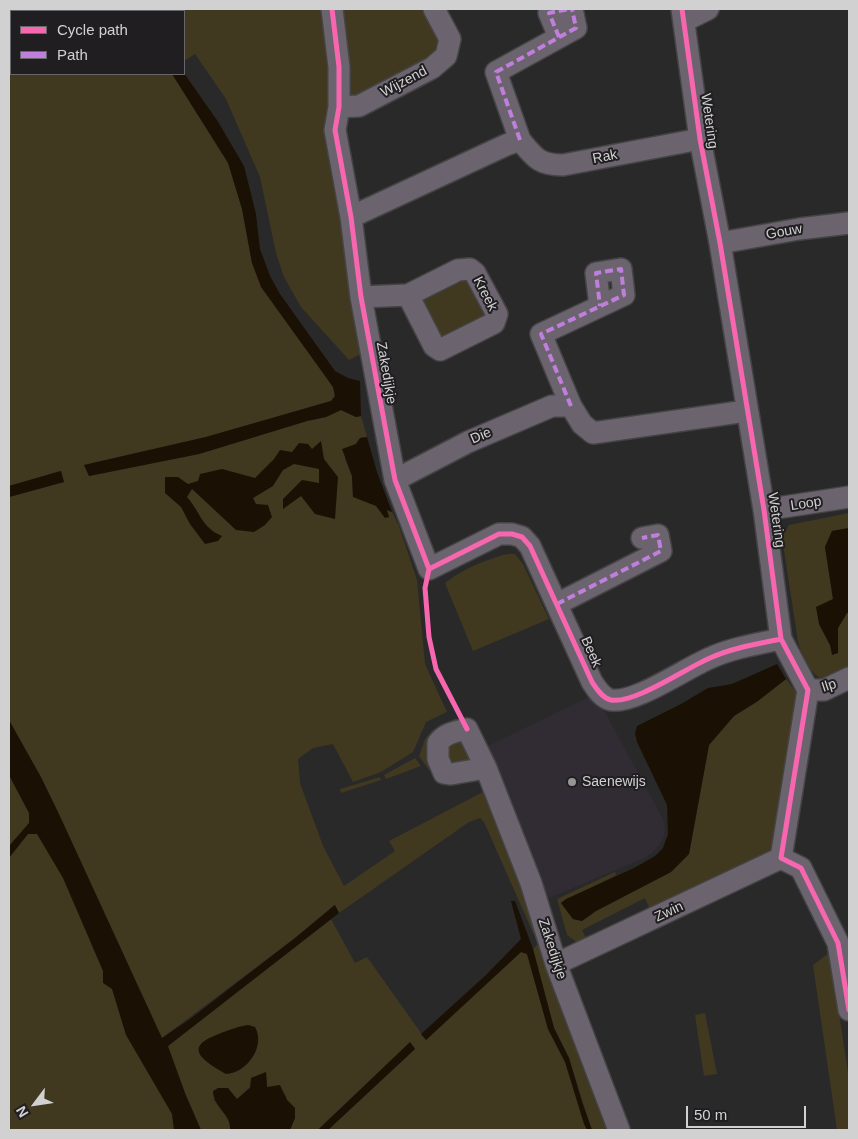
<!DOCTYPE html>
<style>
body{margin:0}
#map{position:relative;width:858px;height:1139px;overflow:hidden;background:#2a292a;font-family:Arial,sans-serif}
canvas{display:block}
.frame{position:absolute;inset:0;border:10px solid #d2d1d2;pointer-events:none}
.legend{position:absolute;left:10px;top:10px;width:175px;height:65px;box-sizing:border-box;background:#201e21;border:1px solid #676668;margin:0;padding:6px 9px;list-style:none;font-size:15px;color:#d2d1d2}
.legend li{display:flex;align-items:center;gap:10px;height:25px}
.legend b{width:25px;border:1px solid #676668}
.north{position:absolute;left:10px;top:1079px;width:50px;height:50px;-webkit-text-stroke:4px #201e21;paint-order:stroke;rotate:239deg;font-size:14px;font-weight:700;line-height:20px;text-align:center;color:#d2d1d2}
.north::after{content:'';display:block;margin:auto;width:18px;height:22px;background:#d2d1d2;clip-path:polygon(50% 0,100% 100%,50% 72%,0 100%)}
.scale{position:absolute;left:686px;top:1106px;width:120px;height:22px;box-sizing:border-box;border:2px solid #d2d1d2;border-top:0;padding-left:6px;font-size:15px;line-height:18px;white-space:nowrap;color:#d2d1d2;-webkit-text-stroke:4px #201e21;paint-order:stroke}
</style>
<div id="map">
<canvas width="858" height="1139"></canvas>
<div class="frame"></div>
<ul class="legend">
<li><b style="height:6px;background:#f766af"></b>Cycle path</li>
<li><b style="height:6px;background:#c07fdc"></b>Path</li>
</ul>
<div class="north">N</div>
<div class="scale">50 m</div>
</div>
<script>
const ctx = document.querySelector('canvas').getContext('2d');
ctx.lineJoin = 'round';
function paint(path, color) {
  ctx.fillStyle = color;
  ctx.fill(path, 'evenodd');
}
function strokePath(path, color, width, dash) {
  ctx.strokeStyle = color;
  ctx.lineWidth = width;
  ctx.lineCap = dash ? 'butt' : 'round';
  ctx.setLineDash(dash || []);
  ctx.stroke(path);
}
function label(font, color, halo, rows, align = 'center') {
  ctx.font = font + ' Arial,sans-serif';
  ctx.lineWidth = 4;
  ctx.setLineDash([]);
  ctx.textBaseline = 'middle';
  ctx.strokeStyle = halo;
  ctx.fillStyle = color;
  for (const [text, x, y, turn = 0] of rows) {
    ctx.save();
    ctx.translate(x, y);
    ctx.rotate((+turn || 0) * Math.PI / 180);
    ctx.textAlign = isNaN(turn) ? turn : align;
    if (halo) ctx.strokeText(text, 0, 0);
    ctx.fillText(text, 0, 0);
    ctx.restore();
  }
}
const built = new Path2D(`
 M595,694L663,819L665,829L663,839L652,853L644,858L546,899L488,746Z`);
const green = new Path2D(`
 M9,9H324L363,353L349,360L301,307L284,277L276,253L260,177L226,99L195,54L184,61V11H11V74L184,73L217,120L242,209L252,263L333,387L335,396L331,401L206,437L84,465L89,476L199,454L307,421L326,417L341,410L356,417L361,416L367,437L360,438L345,459L352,476L353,496L392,512L399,526L417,580L425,664L447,712L426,722L413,752L381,772L353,782L333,744L313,748L298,759L300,783L323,846L344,886L395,851L389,841L485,791L520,874L550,979L609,1130H592L590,1125L569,1058L554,1028L533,949L538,944L484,822L480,818L469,822L339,913L334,905L295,938L162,1038L168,1046L331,919L355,963L367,957L426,1040L521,952L527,954L548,1029L565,1062L589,1130H328L415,1049L410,1043L317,1130H290L295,1118V1108L287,1100L285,1094L267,1087L266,1072L237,1099H213C219,1107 232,1119 230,1130H9V775L29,813L9,746V497L64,482L60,471L9,486Z
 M337,9H424L447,53L348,102Z
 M467,279L486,312L483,325L443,343L419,302Z
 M849,513V528L832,531L825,547L833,599L819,624L830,645L838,653V628L847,613L849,612V672L826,682C810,674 803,659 798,642L782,537L789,525Z
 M508,554H515L523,564L549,619L473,651L445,583C461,570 489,558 508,554Z
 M786,679L797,693L775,852L759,866L663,902L650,910L645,898L582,930L587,940L579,944L567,935L557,899L615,872L616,875L561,903L573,919L582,921L596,911L671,872L689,854L709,745L734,716L758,701Z
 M456,718L459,724L428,744L426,755L430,768L429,770L419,756L425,739L432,731Z
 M464,739L477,765L448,766L443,744Z
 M415,758L421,766L386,779L384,775Z
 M380,777L381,780L341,793L340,789Z
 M830,952L849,1080V1130H837L813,965Z
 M705,1013L717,1074L704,1076L695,1015Z`);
const water = new Path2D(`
 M184,73L217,120L244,166L256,214L260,249L270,276L280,294L335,371L348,378L360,381L361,416L356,417L341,410L326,417L307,421L199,454L89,476L84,465L206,437L331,401L335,396L333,387L261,287L252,263L242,209L228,163L172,74Z
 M367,437L377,472L392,512L387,510L389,517L385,518L376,506L353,497L352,476L342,449L356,444L360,438Z
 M321,441L324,459L338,477L335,519L315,514L301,496L283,509V499L302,480L319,483V469L294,464L283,470L273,486L253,498L256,504L268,505L272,517L265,525L254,532L236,530L192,489L187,497C201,513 201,527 222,536L218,541L205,544L190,524L181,507L165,493V477H178L188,484L198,481L200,474L222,469L255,478L274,459L280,450L292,452L299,443L308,444L312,449Z
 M61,471L64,482L9,497V486Z
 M849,528V612L847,613L838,628V653L832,655L830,645L819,624L816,607L833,599L825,547L832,531Z
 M777,664L786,679L758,701L734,716L709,745L689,854L671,872L596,911L582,921L573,919L561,903L566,899L634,868L655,856L663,848L668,834L667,805L637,742L635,733L637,726L681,704L708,688L732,684Z
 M9,720L41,777L59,814L162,1038L190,1019L295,938L335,905L339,913L168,1046L185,1093L201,1130H174L172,1114L126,1035L112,989L103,983V971L63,878L37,834H28L9,858V846L29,823V813L9,775Z
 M511,901H515L533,949L554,1028L569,1058L582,1102L592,1130H587L584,1124L565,1062L548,1029L527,954L521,952L426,1040L421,1034L486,975L521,939Z
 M248,1025L255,1027C266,1046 247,1073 226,1074C209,1064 181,1049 214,1036C225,1031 236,1027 248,1025Z
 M410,1042L415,1049L328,1130H318Z
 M266,1072L267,1087L280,1085L287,1100L295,1108V1118L290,1130H230C232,1115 213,1107 213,1091L218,1088H228L237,1099L250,1088L251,1078Z`);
const minor = new Path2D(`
 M332,9L339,67V107L335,130L351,217L361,297L395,480L429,569L499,534H512L522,537L530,546L592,682C596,688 602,698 611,700C635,704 686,668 710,658C732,648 757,644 781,639
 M682,9L700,139L720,243L764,510L781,639L808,690L781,858L801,868L838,943L849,1010
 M684,21L708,9
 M559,37L549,13L569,9
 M339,107L359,106L432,68L446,56L450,39L434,9
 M520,140L496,72L576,28L572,9
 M351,217L506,145L520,140C535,158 539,165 563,165L700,139
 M720,243L799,229L849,223
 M361,297L408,295L458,270L470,269L475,273L497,314L494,323L440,350L434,346L408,295
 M571,406L541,334L624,295L621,269L596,273L600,306
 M395,480L468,442L552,406H571L582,424L593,433L746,411
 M764,510L849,497
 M557,604L661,551L658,535L642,538
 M808,690H824L849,678
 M486,768L451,774L444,773L438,759V743C445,733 455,732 467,729L486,768L531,883L556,964L619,1130
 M556,964L781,858`);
const quiet = new Path2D(`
 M559,37L549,13L569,9
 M520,140L496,72L576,28L572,9
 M571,406L541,334L624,295L621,269L596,273L600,306
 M557,604L661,551L658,535L642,538`);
const cycleway = new Path2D(`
 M332,9L339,67V107L335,130L351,217L361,297L395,480L429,569L425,588L429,637L436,669L467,729
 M682,9L700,139L720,243L764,510L781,639L808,690L781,858L801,868L838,943L849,1010
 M429,569L499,534H512L522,537L530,546L592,682C596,688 602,698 611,700C635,704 686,668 710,658C732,648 757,644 781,639`);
const markers = [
 [572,782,5,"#979697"]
];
const streetNames = [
 ["Wijzend",404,82,-28],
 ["Wetering",709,121,82],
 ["Rak",605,157,-11],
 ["Gouw",784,232,-10],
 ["Kreek",485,294,63],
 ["Zakedijkje",386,373,80],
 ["Die",481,436,-23],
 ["Loop",806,504,-9],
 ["Wetering",776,520,82],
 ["Beek",591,652,66],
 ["Ilp",829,686,-18],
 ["Zwin",669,912,-25],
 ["Zakedijkje",552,949,72]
];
const poiNames = [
 ["Saenewijs",582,782]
];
paint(built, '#312c34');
paint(green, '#40381f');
paint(water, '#1a1104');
strokePath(minor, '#454445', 24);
strokePath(minor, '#6b646f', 21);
strokePath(quiet, '#c07fdc', 4, [8, 4]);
strokePath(cycleway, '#f766af', 5);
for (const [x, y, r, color] of markers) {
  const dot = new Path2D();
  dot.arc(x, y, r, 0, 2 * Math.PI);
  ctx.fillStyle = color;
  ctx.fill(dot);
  strokePath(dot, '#201e21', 2);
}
label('14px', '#d2d1d2', '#201e21', streetNames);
label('14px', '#d2d1d2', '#201e21', poiNames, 'left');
</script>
